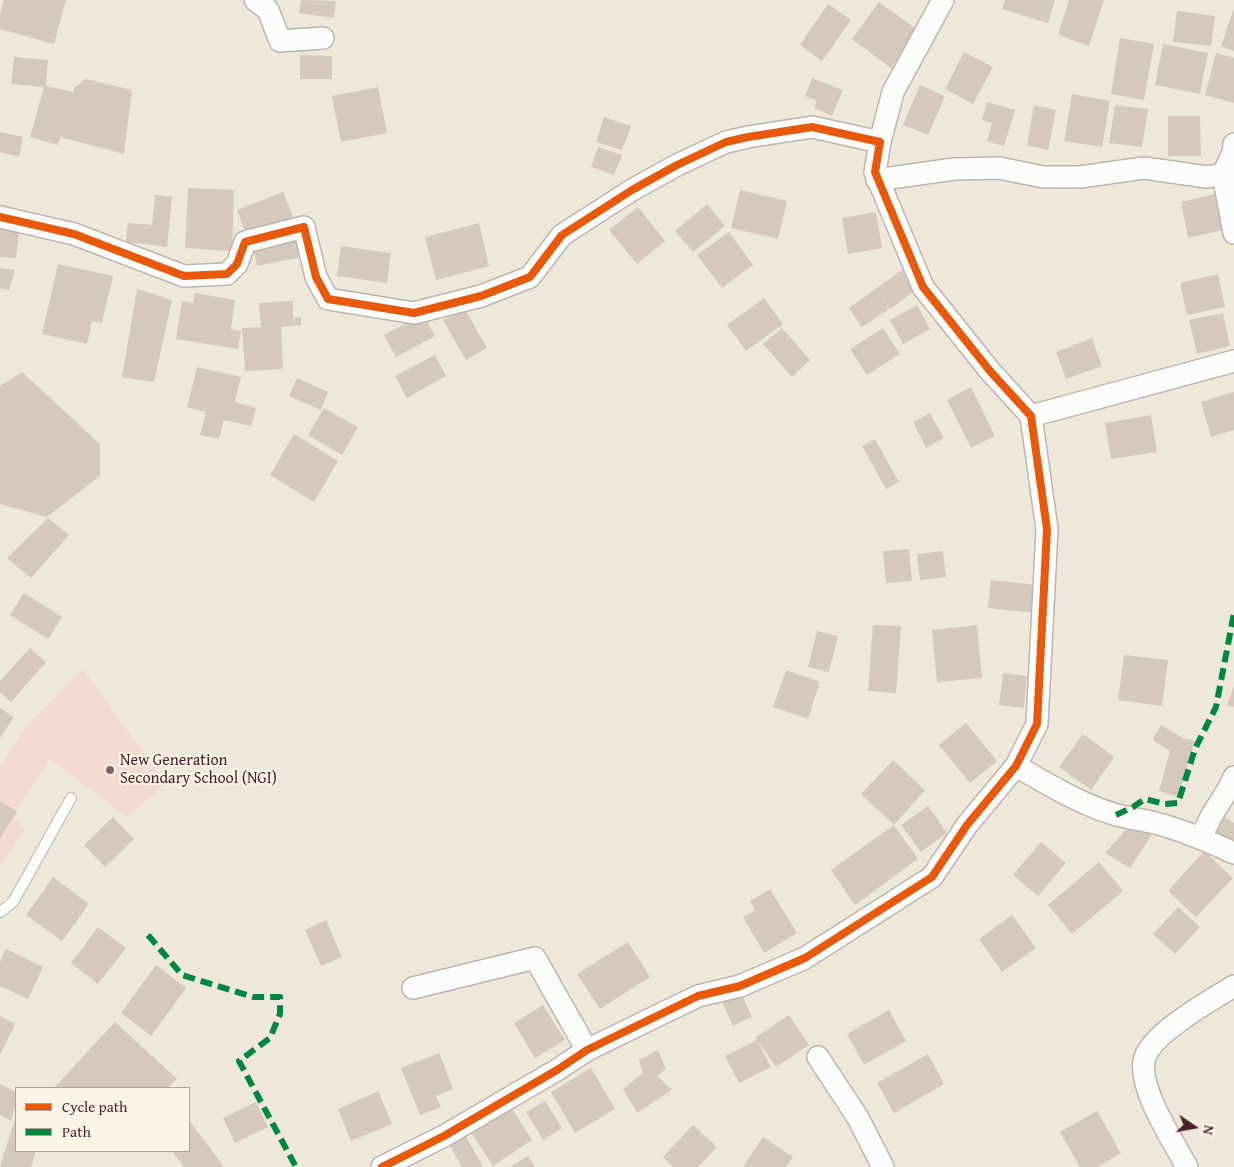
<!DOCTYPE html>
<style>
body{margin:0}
#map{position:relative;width:1234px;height:1167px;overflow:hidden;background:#eee8db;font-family:"Gentium Book Plus",serif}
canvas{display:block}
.legend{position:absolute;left:15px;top:1087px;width:175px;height:65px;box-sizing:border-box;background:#fcf5e5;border:1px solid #b59f9b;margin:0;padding:6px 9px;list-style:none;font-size:15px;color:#4a1f2b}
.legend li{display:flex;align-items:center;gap:10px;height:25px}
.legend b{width:25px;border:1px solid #b59f9b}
.north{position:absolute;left:1169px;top:1102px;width:50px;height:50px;-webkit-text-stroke:4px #fcf5e5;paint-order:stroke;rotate:102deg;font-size:14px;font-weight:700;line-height:20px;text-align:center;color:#4a1f2b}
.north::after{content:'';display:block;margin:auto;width:18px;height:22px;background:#4a1f2b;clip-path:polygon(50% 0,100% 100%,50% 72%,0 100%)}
</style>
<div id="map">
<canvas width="1234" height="1167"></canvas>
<ul class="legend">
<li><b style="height:6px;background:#e8590c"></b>Cycle path</li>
<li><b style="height:6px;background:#00873e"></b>Path</li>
</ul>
<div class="north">N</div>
</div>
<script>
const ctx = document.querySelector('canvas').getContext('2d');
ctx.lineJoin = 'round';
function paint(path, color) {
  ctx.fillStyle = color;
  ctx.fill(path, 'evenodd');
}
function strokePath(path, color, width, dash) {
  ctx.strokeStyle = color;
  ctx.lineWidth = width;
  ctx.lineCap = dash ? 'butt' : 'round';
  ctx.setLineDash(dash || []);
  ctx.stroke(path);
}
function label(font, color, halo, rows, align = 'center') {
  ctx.font = font + ' "Gentium Book Plus",serif';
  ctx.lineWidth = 4;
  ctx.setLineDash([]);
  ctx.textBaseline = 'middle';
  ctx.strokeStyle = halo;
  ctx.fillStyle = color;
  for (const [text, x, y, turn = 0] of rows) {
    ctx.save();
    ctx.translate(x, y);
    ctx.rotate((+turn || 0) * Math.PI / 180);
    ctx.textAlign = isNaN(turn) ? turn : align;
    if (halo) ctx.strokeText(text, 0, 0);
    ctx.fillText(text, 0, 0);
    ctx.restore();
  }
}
const built = new Path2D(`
 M83,669L166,784L127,817L50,759L13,816L25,830L0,866V767L26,727Z`);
const building = new Path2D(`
 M4,0H66L54,44L0,29V14Z
 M301,0L336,1L334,18L299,13Z
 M1005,0H1055L1048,23L1002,9Z
 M1069,0H1104L1089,46L1058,35Z
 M879,2L919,31L891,68L852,39Z
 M828,4L851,20L822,61L800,45Z
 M1234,8V51L1221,46Z
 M1177,11L1215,16L1211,46L1173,42Z
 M1120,38L1154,44L1144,100L1111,94Z
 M1163,44L1208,53L1200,94L1155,85Z
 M964,52L993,67L973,104L945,89Z
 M1216,53L1234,58V103L1205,95Z
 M300,55L332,56V79H300Z
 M14,57L48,60L46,86L74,92V88L86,79L132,90L124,154L60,137L58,145L30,137L44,87L11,84Z
 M812,78L843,90L832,116L814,108L817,101L805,96Z
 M920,85L945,96L928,135L903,125Z
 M378,87L387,133L341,142L332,96Z
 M1072,94L1110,101L1102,147L1064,141Z
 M987,102L1015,110L1004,146L987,141L992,123L982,120Z
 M1034,105L1056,110L1048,150L1027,145Z
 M1115,105L1148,109L1142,147L1109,143Z
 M1168,116H1200L1201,156H1168Z
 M604,117L631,126L622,150L596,142Z
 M0,132L23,137L19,157L0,152Z
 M598,147L622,155L614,175L591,167Z
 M188,188L234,190L232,251L185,248Z
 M740,190L787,201L778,239L731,228Z
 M283,192L294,219L247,237L237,210Z
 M1215,194L1223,230L1188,238L1181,202Z
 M155,195L172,197L167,247L126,242L128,223L152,225Z
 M707,204L725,226L693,252L675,231Z
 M638,207L665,241L637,264L609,230Z
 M876,212L882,248L848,254L842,218Z
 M479,223L489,266L436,280L425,237Z
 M0,229L19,231L16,258L0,257Z
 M729,232L753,265L722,288L697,255Z
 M299,237L302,257L257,266L253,246Z
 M341,246L391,253L387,283L337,276Z
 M58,264L113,276L102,323L92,321L87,344L42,334Z
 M0,268L15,270L9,290L0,288Z
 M902,270L917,289L890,309L882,298L889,309L862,327L849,308Z
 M1218,274L1225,307L1187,315L1180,283Z
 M137,289L172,300L154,382L122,377Z
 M195,293L235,300L231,329L241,331L238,349L176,339L182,301L193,303Z
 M764,298L783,324L746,351L727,325Z
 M293,301V318L301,317V325L281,327L283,369L245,371L242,328L261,327L259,303Z
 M917,305L930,329L903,344L890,320Z
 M464,307L487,348L466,360L443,320Z
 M1223,313L1230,346L1197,354L1189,320Z
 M423,314L435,336L396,357L384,335Z
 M782,328L810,360L792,377L763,344Z
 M883,328L900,354L867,375L850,349Z
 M1092,338L1102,366L1066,379L1056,352Z
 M435,355L446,376L407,398L395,376Z
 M197,367L241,377L235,402L256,408L251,426L224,420L219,439L200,435L206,412L187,407Z
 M22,372L100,444V476L47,517L0,504V386Z
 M297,378L328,392L321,410L289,396Z
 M971,387L995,436L971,448L947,400Z
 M1234,392V430L1211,437L1201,402Z
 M324,408L358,427L342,455L308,435Z
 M930,413L944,438L926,448L913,422Z
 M1151,415L1157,452L1111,459L1105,423Z
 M294,434L338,461L314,502L270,475Z
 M875,439L899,482L886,489L862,446Z
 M48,518L69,535L31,578L7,558Z
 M909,549L912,581L886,583L883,551Z
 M943,551L946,577L920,580L917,554Z
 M991,580L1038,585L1036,613L988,608Z
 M24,593L62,617L48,639L10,615Z
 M873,625L901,626L896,693L868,691Z
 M977,625L982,678L937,682L932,630Z
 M817,631L838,636L829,672L808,667Z
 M30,648L46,662L11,702L0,692V681Z
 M1124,655L1168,660L1162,706L1118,700Z
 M786,670L820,682L808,719L773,707Z
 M1003,673L1027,676L1024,708L999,705Z
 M1234,686V707L1227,705Z
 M0,708L14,717L0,738Z
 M966,723L997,761L970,783L939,745Z
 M1161,725L1183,738L1195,741L1178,797L1159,791L1170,751L1152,740Z
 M1083,734L1114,757L1091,790L1059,767Z
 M893,760L925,790L894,825L861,794Z
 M0,801L17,812L0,838Z
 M928,806L947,833L921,852L901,825Z
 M1219,814L1234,823V851L1207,835Z
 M113,817L134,839L105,867L84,845Z
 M894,825L918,859L855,905L831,870Z
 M1130,825L1154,831L1130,868L1105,853Z
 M1041,842L1066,863L1038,896L1013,875Z
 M1204,851L1233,878L1196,917L1168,891Z
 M1099,862L1123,891L1072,934L1048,905Z
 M53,877L89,904L62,941L26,915Z
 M770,889L797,933L764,953L743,917L755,910L750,901Z
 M1178,907L1200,927L1175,954L1153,934Z
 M1012,915L1036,948L1002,972L979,939Z
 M326,920L342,957L321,966L305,930Z
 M98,927L126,948L98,984L71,963Z
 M628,942L650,977L600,1009L577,974Z
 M6,949L43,967L28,999L0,986V962Z
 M156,965L186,988L151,1036L121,1013Z
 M740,991L752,1017L733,1026L721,1000Z
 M543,1005L565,1040L535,1058L514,1023Z
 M889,1010L906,1041L864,1065L847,1034Z
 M789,1015L809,1045L776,1067L757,1040L771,1067L739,1083L725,1056L757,1040L756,1037Z
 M0,1016L15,1024L0,1055Z
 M115,1022L177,1079L168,1088H54Z
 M658,1050L666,1069L657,1076L672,1090L637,1113L623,1089L643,1073L639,1060Z
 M439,1053L453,1089L436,1096L441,1107L420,1115L401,1068Z
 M928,1054L944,1084L894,1113L877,1083Z
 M591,1068L615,1109L575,1133L551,1092Z
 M0,1084L16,1092V1104L11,1121L0,1115Z
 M378,1091L392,1124L351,1141L338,1109Z
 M545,1101L562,1128L543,1140L526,1112Z
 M256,1102L268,1127L235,1143L223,1118Z
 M510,1106L532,1140L493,1166L471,1132Z
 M1097,1111L1121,1153L1097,1167H1080L1060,1132Z
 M16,1116V1151H36L31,1167H0Z
 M189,1120L224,1167H184L172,1151H189Z
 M693,1125L717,1147L698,1167H673L663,1157Z
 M464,1133L483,1167H462L448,1142Z
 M763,1137L793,1157L786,1167H743Z
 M528,1156L535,1167H510Z`);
const service = new Path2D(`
 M0,912L13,902L71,798`);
const minor = new Path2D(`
 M255,0L268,10L280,41L323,38
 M880,142L893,92L943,0
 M1223,174L1233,153L1234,144
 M877,180L954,169L999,168L1043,177H1080L1144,168L1207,177L1223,174L1234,233
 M0,217L74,234L184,276L227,274L237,264L245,242L304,227L316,277L328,299L414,313L481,296L530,277L562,235L632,190L677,165L726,142L748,137L812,127L880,142L875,172L923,287L990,371L1031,416L1047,529L1037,724L1016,766L967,825L932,877L805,958L740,986L698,996L587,1050L557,1070L444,1136L382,1167
 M1031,416L1234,361
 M1016,766C1048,784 1081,805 1117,815C1129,818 1142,820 1155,823C1183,830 1208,841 1234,853
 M1201,837L1212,815L1230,786L1234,777
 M413,988L535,958L587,1050
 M818,1057L858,1118L883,1167
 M1187,1167C1173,1141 1139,1090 1144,1061C1148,1035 1211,1000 1234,986`);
const quiet = new Path2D(`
 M1116,815L1133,807L1145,799L1165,804L1178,803L1195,749L1216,707L1234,613
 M148,935L182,975L253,997H280V1014L270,1038L239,1061L296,1167`);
const cycleway = new Path2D(`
 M0,217L74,234L184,276L227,274L237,264L245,242L304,227L316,277L328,299L414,313L481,296L530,277L562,235L632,190L677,165L726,142L748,137L812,127L880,142L875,172L923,287L990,371L1031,416L1047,529L1037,724L1016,766L967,825L932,877L805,958L740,986L698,996L587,1050L557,1070L444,1136L382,1167`);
const markers = [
 [110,770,5,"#836569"]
];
const poiNames = [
 ["New Generation",120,761],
 ["Secondary School (NGI)",120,779]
];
paint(built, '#f3dbd2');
paint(building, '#d5c9bd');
strokePath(service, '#bdb5ae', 12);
strokePath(minor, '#bdb5ae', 24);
strokePath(service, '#fcfcfa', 10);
strokePath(minor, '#fcfcfa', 21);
strokePath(quiet, '#00873e', 6, [12, 6]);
strokePath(cycleway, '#e8590c', 8);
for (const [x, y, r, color] of markers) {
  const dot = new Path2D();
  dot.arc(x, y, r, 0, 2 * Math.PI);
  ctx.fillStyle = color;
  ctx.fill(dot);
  strokePath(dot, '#fcf5e5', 2);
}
label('16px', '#4a1f2b', '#fcf5e5', poiNames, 'left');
</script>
